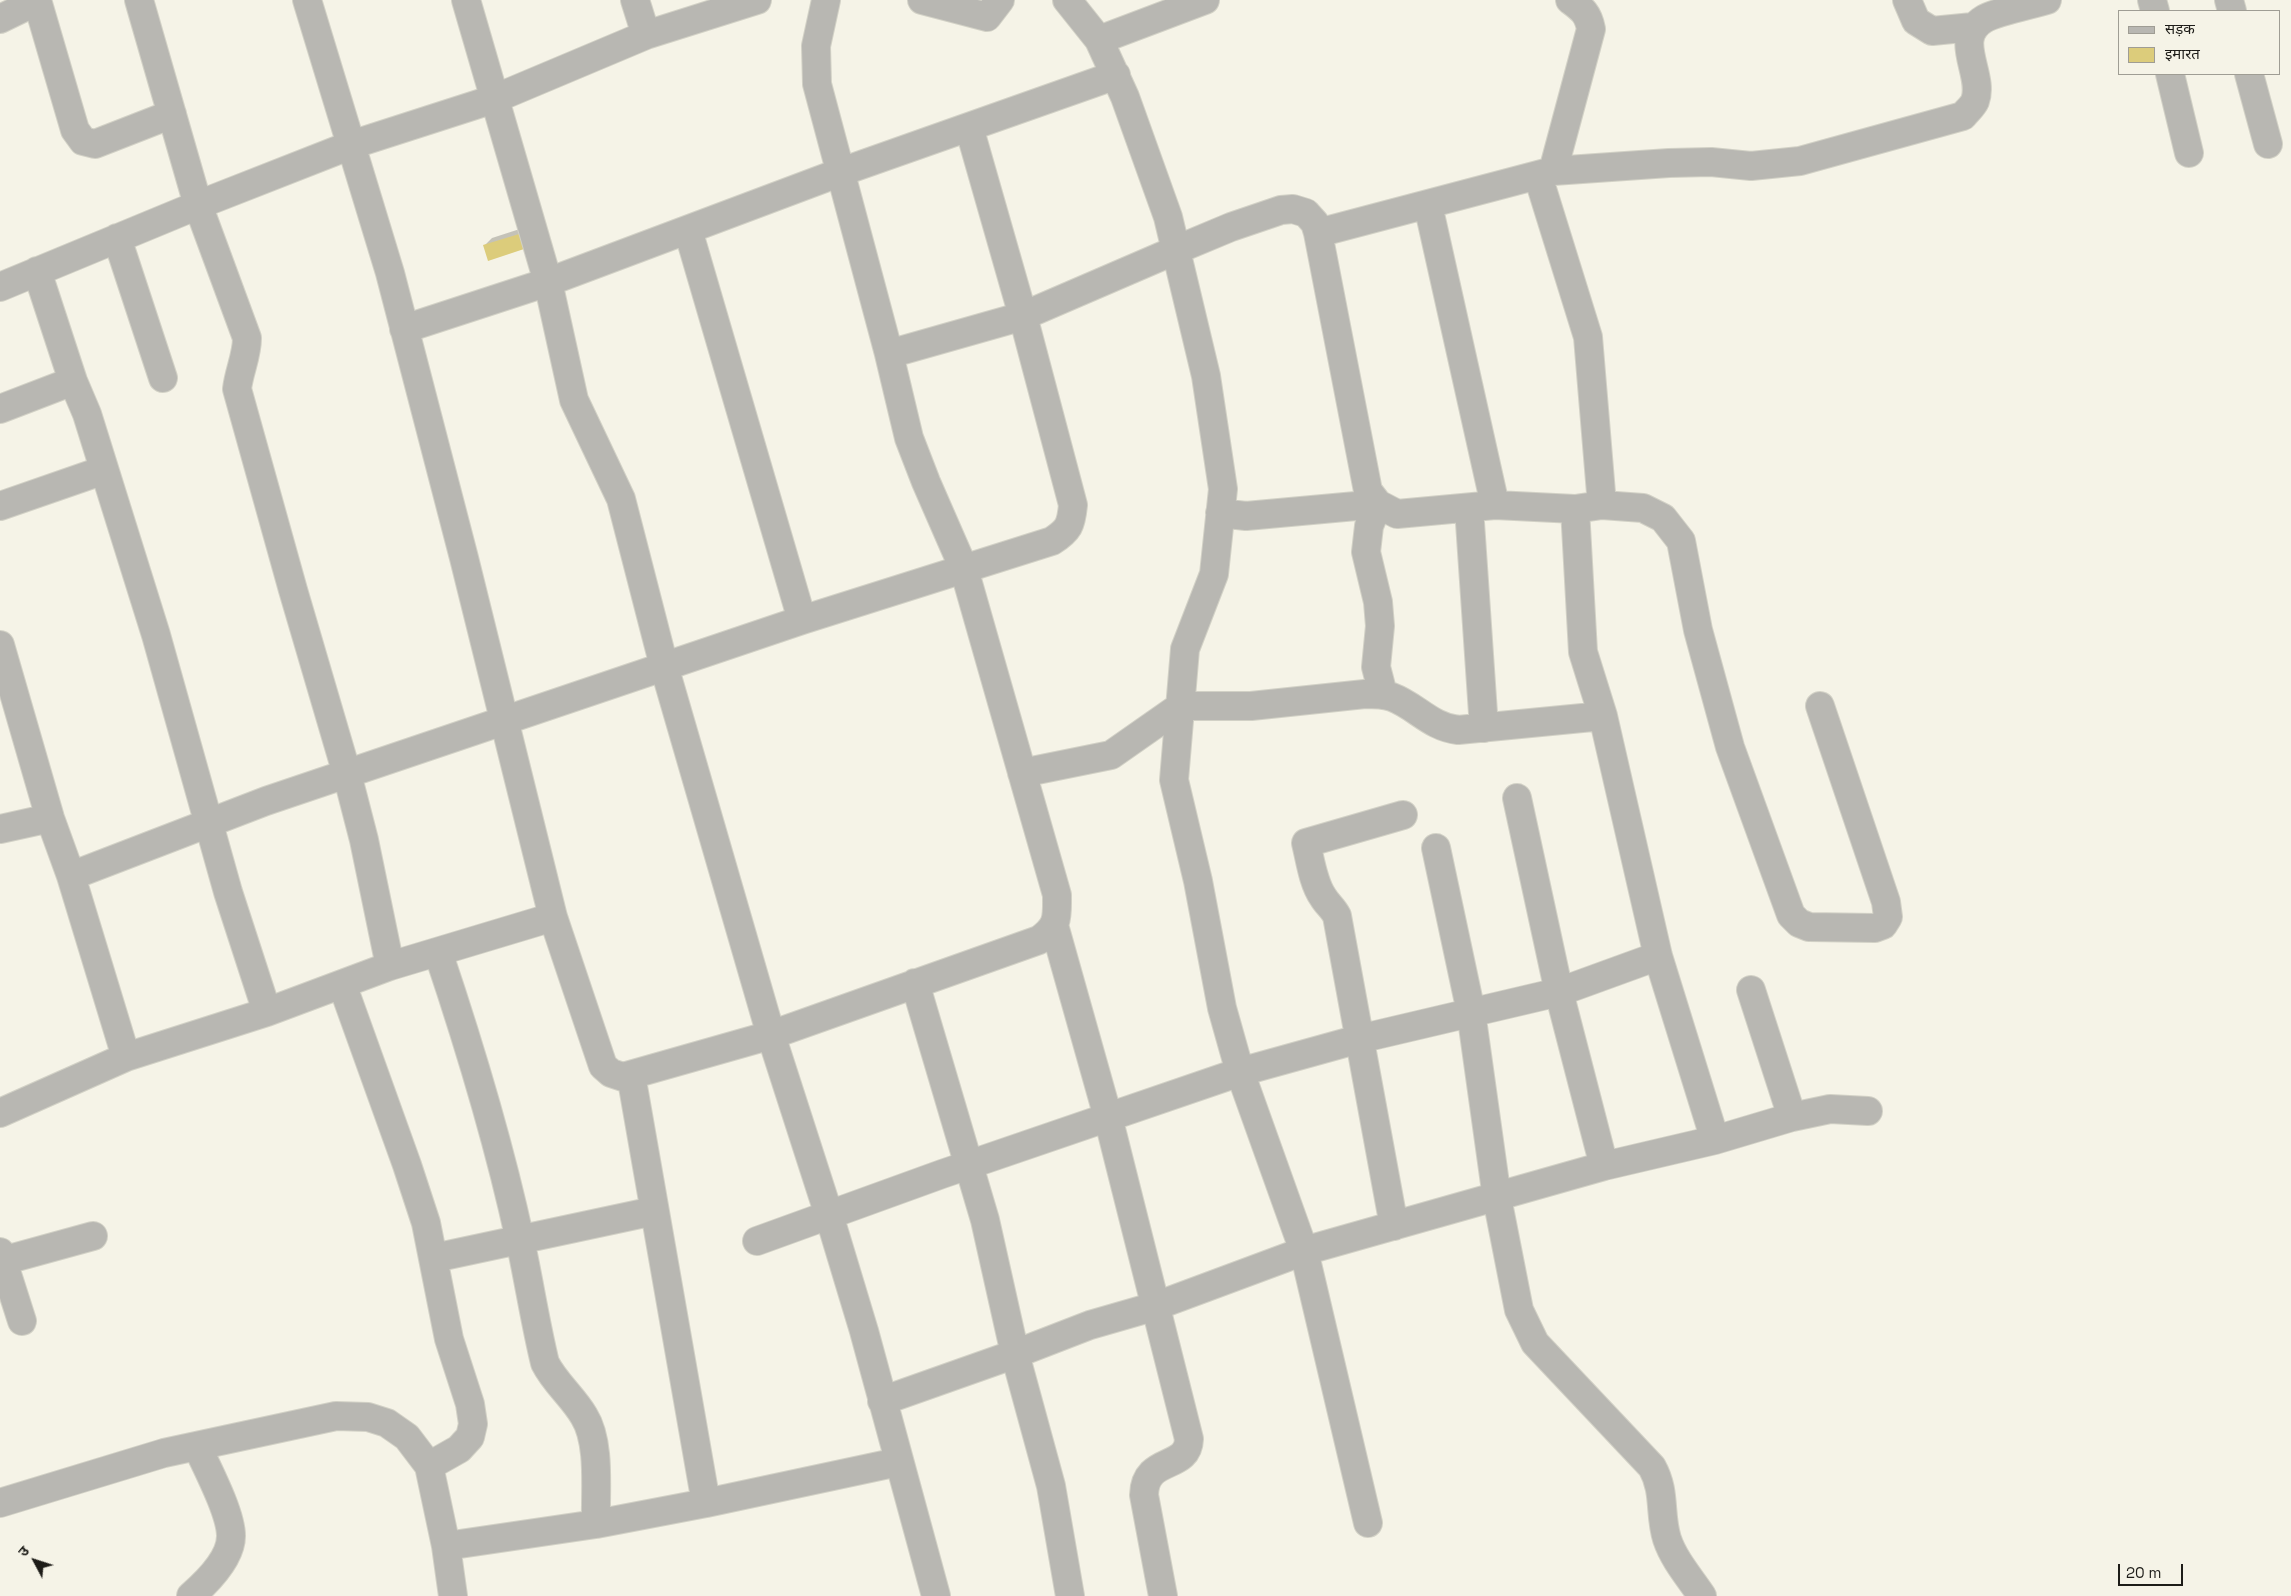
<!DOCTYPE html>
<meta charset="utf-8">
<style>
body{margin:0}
#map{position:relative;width:2291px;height:1596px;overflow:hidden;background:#f5f3e7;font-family:"Space Grotesk","Noto Sans Devanagari",sans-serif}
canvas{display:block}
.legend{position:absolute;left:2118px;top:10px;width:162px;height:65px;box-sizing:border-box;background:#f5f3e7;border:1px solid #9f9d94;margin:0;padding:6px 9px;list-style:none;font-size:15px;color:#1d1c18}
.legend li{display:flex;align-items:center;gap:10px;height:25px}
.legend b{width:25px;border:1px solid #9f9d94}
.north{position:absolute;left:10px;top:1536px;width:50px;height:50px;-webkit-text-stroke:4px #f5f3e7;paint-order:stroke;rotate:310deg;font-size:14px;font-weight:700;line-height:20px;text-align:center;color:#1d1c18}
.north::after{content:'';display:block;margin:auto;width:18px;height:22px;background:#1d1c18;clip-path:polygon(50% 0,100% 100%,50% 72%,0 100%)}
.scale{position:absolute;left:2118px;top:1564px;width:65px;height:22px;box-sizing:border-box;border:2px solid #1d1c18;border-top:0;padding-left:6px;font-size:15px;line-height:18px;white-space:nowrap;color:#1d1c18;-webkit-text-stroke:4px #f5f3e7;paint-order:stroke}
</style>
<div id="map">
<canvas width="2291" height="1596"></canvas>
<ul class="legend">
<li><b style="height:6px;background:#b8b7b2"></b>सड़क</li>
<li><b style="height:14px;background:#dccc7b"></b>इमारत</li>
</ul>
<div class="north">उ</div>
<div class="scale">20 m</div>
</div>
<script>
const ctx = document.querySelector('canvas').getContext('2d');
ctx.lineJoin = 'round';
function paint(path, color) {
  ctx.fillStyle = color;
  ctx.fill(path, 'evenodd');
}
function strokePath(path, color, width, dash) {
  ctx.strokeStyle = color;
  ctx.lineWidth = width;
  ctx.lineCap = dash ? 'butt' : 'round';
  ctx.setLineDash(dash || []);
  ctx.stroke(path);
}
const shadow = new Path2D(`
 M526,227L530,240L523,248L485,245L492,238Z`);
const building = new Path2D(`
 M519,234L524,249L488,261L483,245Z`);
const minor = new Path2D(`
 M37,0L75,130L83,141L95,144L172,114
 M307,0L390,273L464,558L553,917L603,1066L611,1073L623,1077L771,1035L1039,940C1059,926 1057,917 1057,895L964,569L926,482L909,438L889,354
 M466,0L548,282L574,400L621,499L664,666L771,1035L829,1215L864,1331L936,1596
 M635,0L646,35
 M826,0L816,46L817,84L889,354L1023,316L1176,250L1231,227L1281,210L1293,209L1306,213L1315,223L1318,233L1368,491L1378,504L1397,514L1495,505L1575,509L1602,505L1643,508L1663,518L1681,541L1698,630L1730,747L1791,915L1799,923L1809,927L1875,928L1883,925L1888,917L1886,902L1820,706
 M922,0L987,17L1000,0
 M1067,0L1099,40L1125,97L1168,217L1206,376L1223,489L1214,574L1185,649L1174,780L1198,881L1222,1008L1240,1072L1304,1251L1368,1523
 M1907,0L1916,21L1932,31L1973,27
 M2152,0L2155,11
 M2229,0L2232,11
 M0,19L37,1
 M1099,40L1205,0
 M2170,74L2189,153
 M2249,74L2268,144
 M1553,171L1591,29C1588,13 1582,9 1570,0
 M1538,176L1588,337L1602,505
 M1428,205L1495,505
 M688,230L802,620
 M1318,233L1553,171L1669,163L1711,162L1751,166L1800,161L1963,116C1966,112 1973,106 1975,101C1985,74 1951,39 1984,19C1998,11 2031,5 2047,0
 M117,238L163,378
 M37,271L73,381L87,414L156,635L228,892L267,1012
 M0,287L198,205L351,145L494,99L646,35L757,0
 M404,329L548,282L841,172L1116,75
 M0,409L73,381
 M1378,504L1369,526L1366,552L1378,602L1380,626L1376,667L1383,694
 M0,506L104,470
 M1469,508L1484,728
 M1575,509L1583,652L1603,716L1658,956L1715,1140
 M1220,513L1246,516L1378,504
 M0,645L50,818L71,876L126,1057
 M1022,773L1111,755L1181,706H1251L1365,694C1374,694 1383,694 1392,697C1416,706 1431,727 1458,730L1603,716
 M1517,798L1559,992L1604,1166
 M0,829L50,818
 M1436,848L1471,1012L1497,1198L1519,1310L1535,1343L1652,1467C1666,1492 1659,1514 1667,1539C1674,1560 1690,1578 1702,1596
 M71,876L266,801L802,620L1052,541C1069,530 1071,525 1073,505L1023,316L969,127
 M1054,925L1108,1117L1189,1439C1188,1471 1145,1455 1144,1495L1163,1596
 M438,952C470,1047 499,1143 520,1240C529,1281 535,1322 545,1363C555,1383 573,1397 584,1416C601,1443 595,1492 596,1524
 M390,966L553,917
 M915,983L985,1220L1015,1354L1051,1486L1070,1596
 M342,984L407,1165L426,1223L449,1339L470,1404L473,1424L470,1437L459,1449L429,1466
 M1751,990L1792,1117
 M0,1113L126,1057L267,1012L390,966L364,840L347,774L293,590L237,389C239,371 247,356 247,338L198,205L139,0
 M1394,1226L1337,916C1333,908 1327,904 1323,897C1313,883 1310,859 1306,843L1403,815
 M757,1241L942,1174L1240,1072L1359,1039L1559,992L1658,956
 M0,1252L22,1321
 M434,1258L654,1211
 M2,1261L93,1236
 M882,1401L1015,1354L1090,1325L1156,1306L1304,1251L1604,1166L1715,1140L1792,1117L1830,1109L1868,1111
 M0,1503L164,1453L336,1416L368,1417L387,1423L407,1437L429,1466L446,1546L453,1596
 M706,1503L898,1462
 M446,1546L596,1524L706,1503L631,1075
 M191,1596C207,1582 231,1558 231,1536C231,1513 207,1468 197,1446`);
paint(shadow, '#0003');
paint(building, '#dccc7b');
strokePath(minor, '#d2d1c6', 30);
strokePath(minor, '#b8b7b2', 28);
</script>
